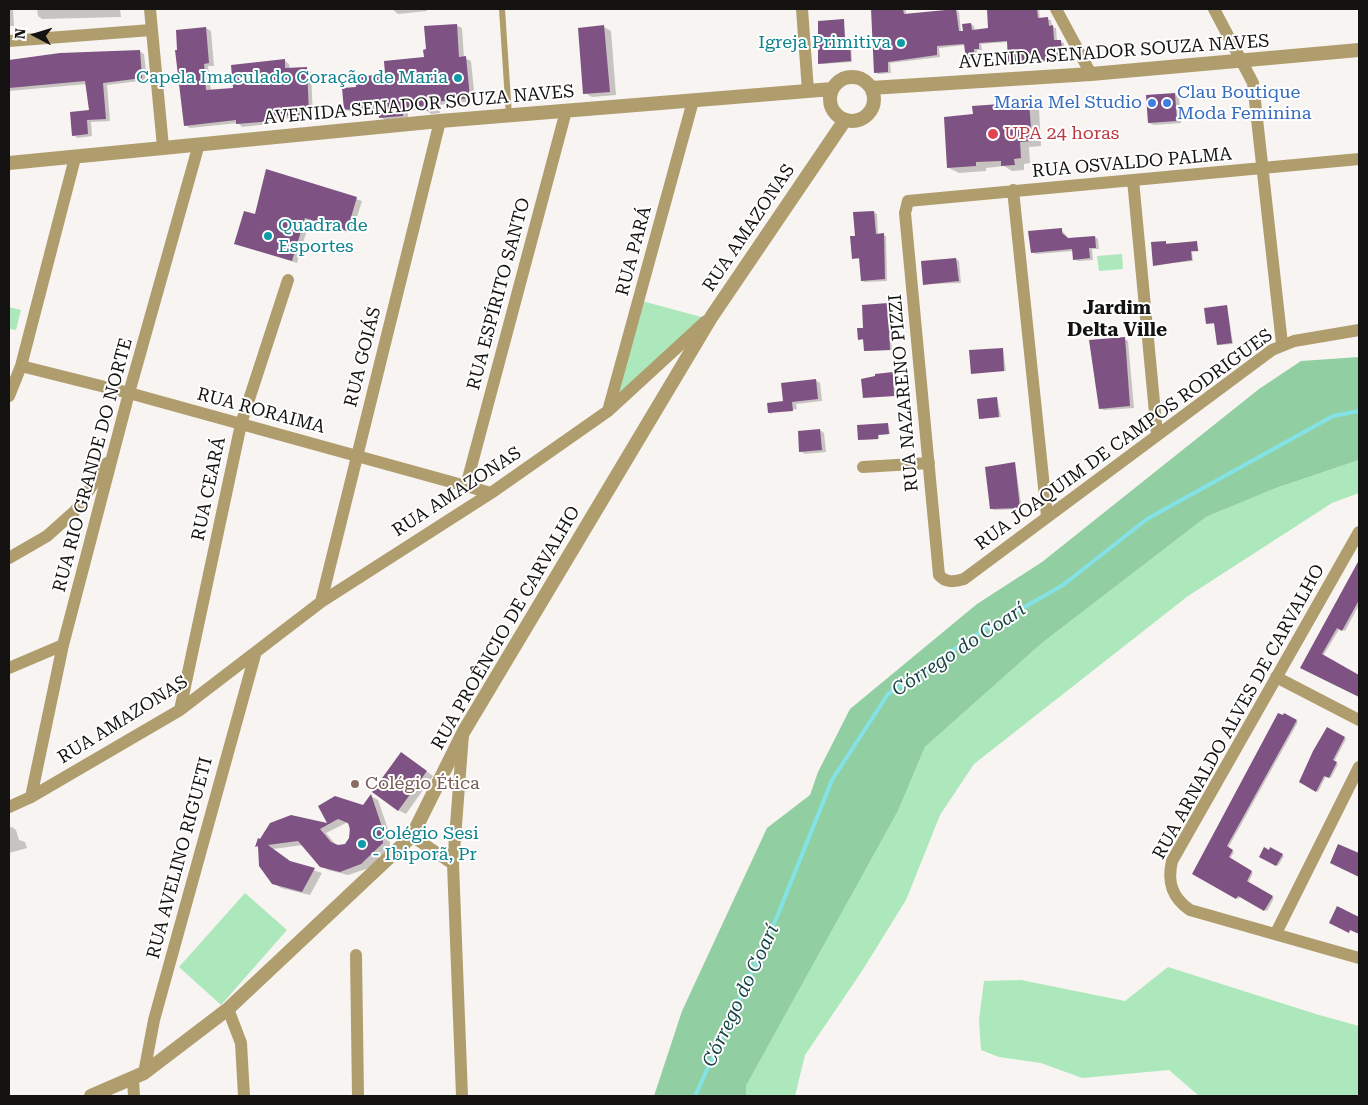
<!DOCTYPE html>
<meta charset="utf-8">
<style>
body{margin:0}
#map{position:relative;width:1368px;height:1105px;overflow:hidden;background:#f8f4f1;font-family:"Roboto Serif",serif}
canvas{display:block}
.frame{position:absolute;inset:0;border:10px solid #141312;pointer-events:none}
.north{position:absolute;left:10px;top:10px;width:50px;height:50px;-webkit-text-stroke:4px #fff;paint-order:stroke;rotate:275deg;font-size:14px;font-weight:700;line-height:20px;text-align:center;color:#141312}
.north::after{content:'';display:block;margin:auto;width:18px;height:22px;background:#141312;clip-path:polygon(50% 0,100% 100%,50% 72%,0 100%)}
</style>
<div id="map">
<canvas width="1368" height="1105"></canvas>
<div class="frame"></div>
<div class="north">N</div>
</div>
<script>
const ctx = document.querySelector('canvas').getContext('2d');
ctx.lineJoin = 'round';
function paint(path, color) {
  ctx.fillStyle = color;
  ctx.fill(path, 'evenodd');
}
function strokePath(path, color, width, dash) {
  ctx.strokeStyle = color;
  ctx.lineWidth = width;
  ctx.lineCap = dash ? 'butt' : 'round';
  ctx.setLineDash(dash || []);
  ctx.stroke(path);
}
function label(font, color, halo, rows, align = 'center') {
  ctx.font = font + ' "Roboto Serif",serif';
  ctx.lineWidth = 4;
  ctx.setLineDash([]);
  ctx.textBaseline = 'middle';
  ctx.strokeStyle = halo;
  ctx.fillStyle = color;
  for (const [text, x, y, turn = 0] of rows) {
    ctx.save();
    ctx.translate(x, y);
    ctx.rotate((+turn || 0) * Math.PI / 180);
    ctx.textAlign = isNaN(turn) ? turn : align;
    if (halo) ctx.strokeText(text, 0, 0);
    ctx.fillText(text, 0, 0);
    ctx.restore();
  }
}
const green = new Path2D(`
 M1122,254L1123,269L1099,271L1097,256Z
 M642,301L705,318L619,393Z
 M9,307L21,310L16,330L10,329L9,332Z
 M1359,460V493L1332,503L1188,596L974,764L940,815L906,900L862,971L805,1055L795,1096H746V1086L898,811L925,747L1042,643L1206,517L1276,488Z
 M245,893L287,930L221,1005L179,967Z
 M1168,967L1319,1015L1359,1026V1096H1199L1169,1070L1082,1078L1041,1063L999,1057L981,1050L979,1020L984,981L1021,980L1125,1001Z`);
const forest = new Path2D(`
 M1359,357V460L1276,488L1206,517L1042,643L925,747L898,811L746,1086V1096H654L682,1011L767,828L810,795L818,772L850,709L977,604L1042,562L1259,389L1301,361Z`);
const shadow = new Path2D(`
 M9,9H13L14,26H9Z
 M37,9H120L121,17L42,19L38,16Z
 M392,9H427V11L398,14Z
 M872,9H906V15L956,10L959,12L961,32L971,24L974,26L975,31L990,29L988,9H1039L1040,19L1051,20L1052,27L1056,28L1057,41L1064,43L1065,61L1013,63L1010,61L1008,42L981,44L982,50H977L978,60L967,59L965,45L939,48L940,57L890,63L891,73L878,74L875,72Z
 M843,20L846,42L851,43L852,62L821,64L820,63Z
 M456,25L462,28L464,58L471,61L475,101L439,105L440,113L431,114L425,109L408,111V118L386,121L381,117L380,109L351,112L345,109L358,88L425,59Z
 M604,27L611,31L616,95L592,97L585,93Z
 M206,28L211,31L214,66H208L211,91L234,90L285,61L289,64L290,69L306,68L311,71L313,117L278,119V123L242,127L238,123L190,128L185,125L177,31Z
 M139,51L144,54L147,80L107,85L110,121L91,122L92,136L78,138L73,135L91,112L87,84L9,91V61L60,55Z
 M1175,94L1179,97L1181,123L1154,125L1149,123Z
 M1029,103L1039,109L1041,146L1029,147L1030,163L1024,164V170L1012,171L1004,166L986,168V171L959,173L949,168L974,116Z
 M267,171L362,201L352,233L310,220L297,263L236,244L255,215Z
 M874,212L877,214L878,235L886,236L887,281L865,282L862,281L860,259L853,258L856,237Z
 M1061,229L1069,239L1095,237L1098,239L1099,249H1092L1093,260L1078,261L1074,259V251L1036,254L1032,252Z
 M1196,242L1199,251L1192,252L1193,261L1154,265L1152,244Z
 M956,259L959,261L961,283L924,284Z
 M888,305L892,350L867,351L864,340L859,339Z
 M1227,306L1233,344L1220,345L1215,324L1208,323Z
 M1124,339L1128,341L1134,408L1104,410L1100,408Z
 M1003,349L1006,371L972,373Z
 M892,374L896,396L864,397Z
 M815,380L820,383L822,401L796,404L797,409L772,412V414L769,413Z
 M997,398L1001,417L980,419Z
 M888,424L890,434L879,435V439L861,440Z
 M820,430L824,433L826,452L805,454L800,451Z
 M1015,463L1022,509L993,510L986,468Z
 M1359,561V605L1345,631L1340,628L1323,656L1359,676V696L1302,668Z
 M1285,714L1298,722L1228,848L1234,852L1230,859L1253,873L1248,883L1274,898L1267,911L1240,896L1239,899L1193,874Z
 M1328,728L1346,739L1334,762L1338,764L1331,778L1326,776L1318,792L1300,782Z
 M408,758L433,776L406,814L398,810Z
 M371,796L378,800L389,832L390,847L369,868L348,875L328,870L321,866L303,845L273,849L292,863L322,873L310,895L281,888L273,883L260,848L256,846L260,840L291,816L329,825L319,806H363ZM346,823L349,824L350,839L346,845L337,846L326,833Z
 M12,827L16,830L19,840L25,842L27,848L9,853V828Z
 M1271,849L1284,856L1278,866L1261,856Z`);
const stream = new Path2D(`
 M695,1096L776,919L832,780L888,694L974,636L1063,585L1147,519L1333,416L1359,411`);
const building = new Path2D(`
 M871,9H903L904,14L956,9L959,31H963L962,24L971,23L972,30L988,28L987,9H1037L1038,18L1048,17L1049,26L1053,25L1054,40H1061L1063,60L1008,62L1007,41L979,43V49H974L975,59H966L964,44L937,46V55L888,62V72L874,73Z
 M844,19L845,41H850L851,61L818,64V21Z
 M457,24L459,57L466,56L470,98L434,102V110L424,111V106L403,108V116L379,118V106L344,110L342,88L356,87L355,77L385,74L384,61L424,57L423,50L426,49L424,26Z
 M604,25L610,92L583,94L578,28Z
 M206,27L209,63L204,64L206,90L233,88L231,65L285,59V68L307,67L309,115L273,116L274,121L236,124V120L184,126L175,50H177L176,30Z
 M140,50L142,78L103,83L106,119L87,120L88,134L72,136L70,112L89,110L85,81L9,88V60L60,53Z
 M1175,93L1177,121L1148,123L1146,95Z
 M1029,102L1032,141L1020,142L1021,158L1014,159L1015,165L1001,166V161L976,162V166L947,168L944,117L973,114L972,106Z
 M266,169L357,197L347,231L305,218L292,261L234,244L244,211L255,214Z
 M874,211L876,234L884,233L885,279L861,281L859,258L852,259L850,236H855L853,212Z
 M1062,228V233L1068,238L1095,236L1096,248H1089L1090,258L1073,260L1072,249L1031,253L1028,231Z
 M1166,241V244L1197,241L1198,251H1191L1192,260L1153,266L1151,242Z
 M956,258L959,281L923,285L921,261Z
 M888,303L890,350L864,351L863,339L858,340L857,328H863L862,305Z
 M1227,305L1232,343L1217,345L1214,323L1206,324L1204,308Z
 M1125,337L1130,406L1099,409L1089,340Z
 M1003,348L1004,371L971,374L969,350Z
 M893,372L894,396L863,398L861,379L875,376V374Z
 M816,379L818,399L792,402L793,411L768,413L767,403L783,401L781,383Z
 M997,397L999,417L979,419L977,399Z
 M888,423L889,434L878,435V439L858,440L857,425Z
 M820,429L822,450L799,452L798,431Z
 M1015,462L1020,508L990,509L985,467Z
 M1359,560V600L1342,631L1337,628L1322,654L1359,675V697L1300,668Z
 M1278,713L1283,715L1284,713L1297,720L1227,846L1233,850L1229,857L1252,871L1247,881L1273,896L1264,911L1238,896L1236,899L1192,874Z
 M1327,727L1345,737L1333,760L1337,762L1329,778L1324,776L1316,792L1299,782L1313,751Z
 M401,752L427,771L398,811L372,792Z
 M371,794L382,827L383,843L361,864L340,872L320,867L298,841L268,845L290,861L315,868L302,892L272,884L259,866L258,846L255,847L258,838L260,839L270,823L291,815L327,823L318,806L335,796L363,805ZM338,819L348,823L350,829L349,838L345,844L338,845L331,842L320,829Z
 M1338,844L1359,853V877L1330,863Z
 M1264,847L1269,850L1270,847L1283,854L1276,866L1259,857Z
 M1337,906L1359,917V934L1350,930L1349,933L1329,923Z`);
const service = new Path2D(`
 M502,9L509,116`);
const minor = new Path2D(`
 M150,9L163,147
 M802,9L808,91
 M1056,9L1091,74
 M1214,9L1253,83L1282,344
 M9,41L151,30
 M1359,159L908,201L905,213L939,575C946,583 954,582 964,579L1272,350L1294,341L1359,330
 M1133,180L1157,434
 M1013,190L1047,516
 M21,366L129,393L491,493
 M9,396L21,366L75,158
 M608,411L693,101
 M863,467L929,463
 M466,486L566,111
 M1359,532L1172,861C1167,882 1172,898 1190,910L1359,958
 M9,558L47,536L75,511L107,463
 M321,602L440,121
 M9,668L63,645
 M1276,677L1359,720
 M180,710L241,424L288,280
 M31,797L63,645L129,393L199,144
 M9,807L31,797L180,710L321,602L491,493L608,411L706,321
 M412,836L453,864
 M1276,933L1359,767
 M356,955L358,1096
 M228,1009L241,1043L244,1096
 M144,1073L154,1020L255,655
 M133,1079L134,1096
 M462,1096L453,864L463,734`);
const tertiary = new Path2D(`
 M830 99a22 22 0 1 1 44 0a22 22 0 1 1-44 0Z
 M871,88L1091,74L1359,50
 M9,163L440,121L832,89
 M91,1096L144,1073L228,1009L412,836L464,731L712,316L845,120`);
const markers = [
 [901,43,5,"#0f9aa8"],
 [458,78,5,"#0f9aa8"],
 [1152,103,5,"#3f7fe0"],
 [1167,103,5,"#3f7fe0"],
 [993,134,6,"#e0444e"],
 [268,236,5,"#0f9aa8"],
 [355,784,5,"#8d6e63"],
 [362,844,5,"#0f9aa8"]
];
const cultureNames = [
 ["Igreja Primitiva",891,43],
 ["Capela Imaculado Coração de Maria",448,78],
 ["Quadra de",278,226,"left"],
 ["Esportes",278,247,"left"],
 ["Colégio Sesi",372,834,"left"],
 ["- Ibiporã, Pr",372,855,"left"]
];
const streetNames = [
 ["AVENIDA SENADOR SOUZA NAVES",1114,52,-4],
 ["AVENIDA SENADOR SOUZA NAVES",419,105,-5],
 ["RUA OSVALDO PALMA",1132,163,-5],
 ["RUA AMAZONAS",749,228,-56],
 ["RUA PARÁ",634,251,-75],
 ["RUA ESPÍRITO SANTO",499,294,-75],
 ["RUA GOIÁS",363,357,-76],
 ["RUA NAZARENO PIZZI",904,393,-95],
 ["RUA RORAIMA",261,411,15],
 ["RUA JOAQUIM DE CAMPOS RODRIGUES",1124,440,-36],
 ["RUA RIO GRANDE DO NORTE",93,465,-75],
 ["RUA CEARÁ",209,489,-78],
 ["RUA AMAZONAS",457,492,-33],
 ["RUA PROÊNCIO DE CARVALHO",506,628,-60],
 ["RUA ARNALDO ALVES DE CARVALHO",1239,712,-61],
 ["RUA AMAZONAS",123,720,-32],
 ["RUA AVELINO RIGUETI",180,858,-75]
];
const shopNames = [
 ["Clau Boutique",1177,93],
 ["Moda Feminina",1177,114],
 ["Maria Mel Studio",1142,103,"right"]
];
const healthNames = [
 ["UPA 24 horas",1004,134]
];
const educationNames = [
 ["Colégio Ética",365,784]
];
const neighbourhoodNames = [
 ["Jardim",1117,308],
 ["Delta Ville",1117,330]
];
const waterNames = [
 ["Córrego do Coarí",959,650,-33],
 ["Córrego do Coarí",741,996,-65]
];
paint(green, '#ade8bc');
paint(forest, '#91cfa2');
paint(shadow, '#0003');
strokePath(stream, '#84e2e6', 4);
paint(building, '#7e5282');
strokePath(service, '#b09d6e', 6);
strokePath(minor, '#b09d6e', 12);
strokePath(tertiary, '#b09d6e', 14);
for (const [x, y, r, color] of markers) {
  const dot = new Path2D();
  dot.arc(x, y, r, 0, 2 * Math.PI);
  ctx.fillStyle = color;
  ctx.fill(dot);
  strokePath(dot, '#fff', 2);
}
label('18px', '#0d838f', '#fff', cultureNames, 'right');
label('18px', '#141312', '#fff', streetNames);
label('18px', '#366cbe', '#fff', shopNames, 'left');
label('18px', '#be3a42', '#fff', healthNames, 'left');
label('18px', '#785e54', '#fff', educationNames, 'left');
label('bold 19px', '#141312', '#fff', neighbourhoodNames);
label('italic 19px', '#194547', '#fff', waterNames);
</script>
